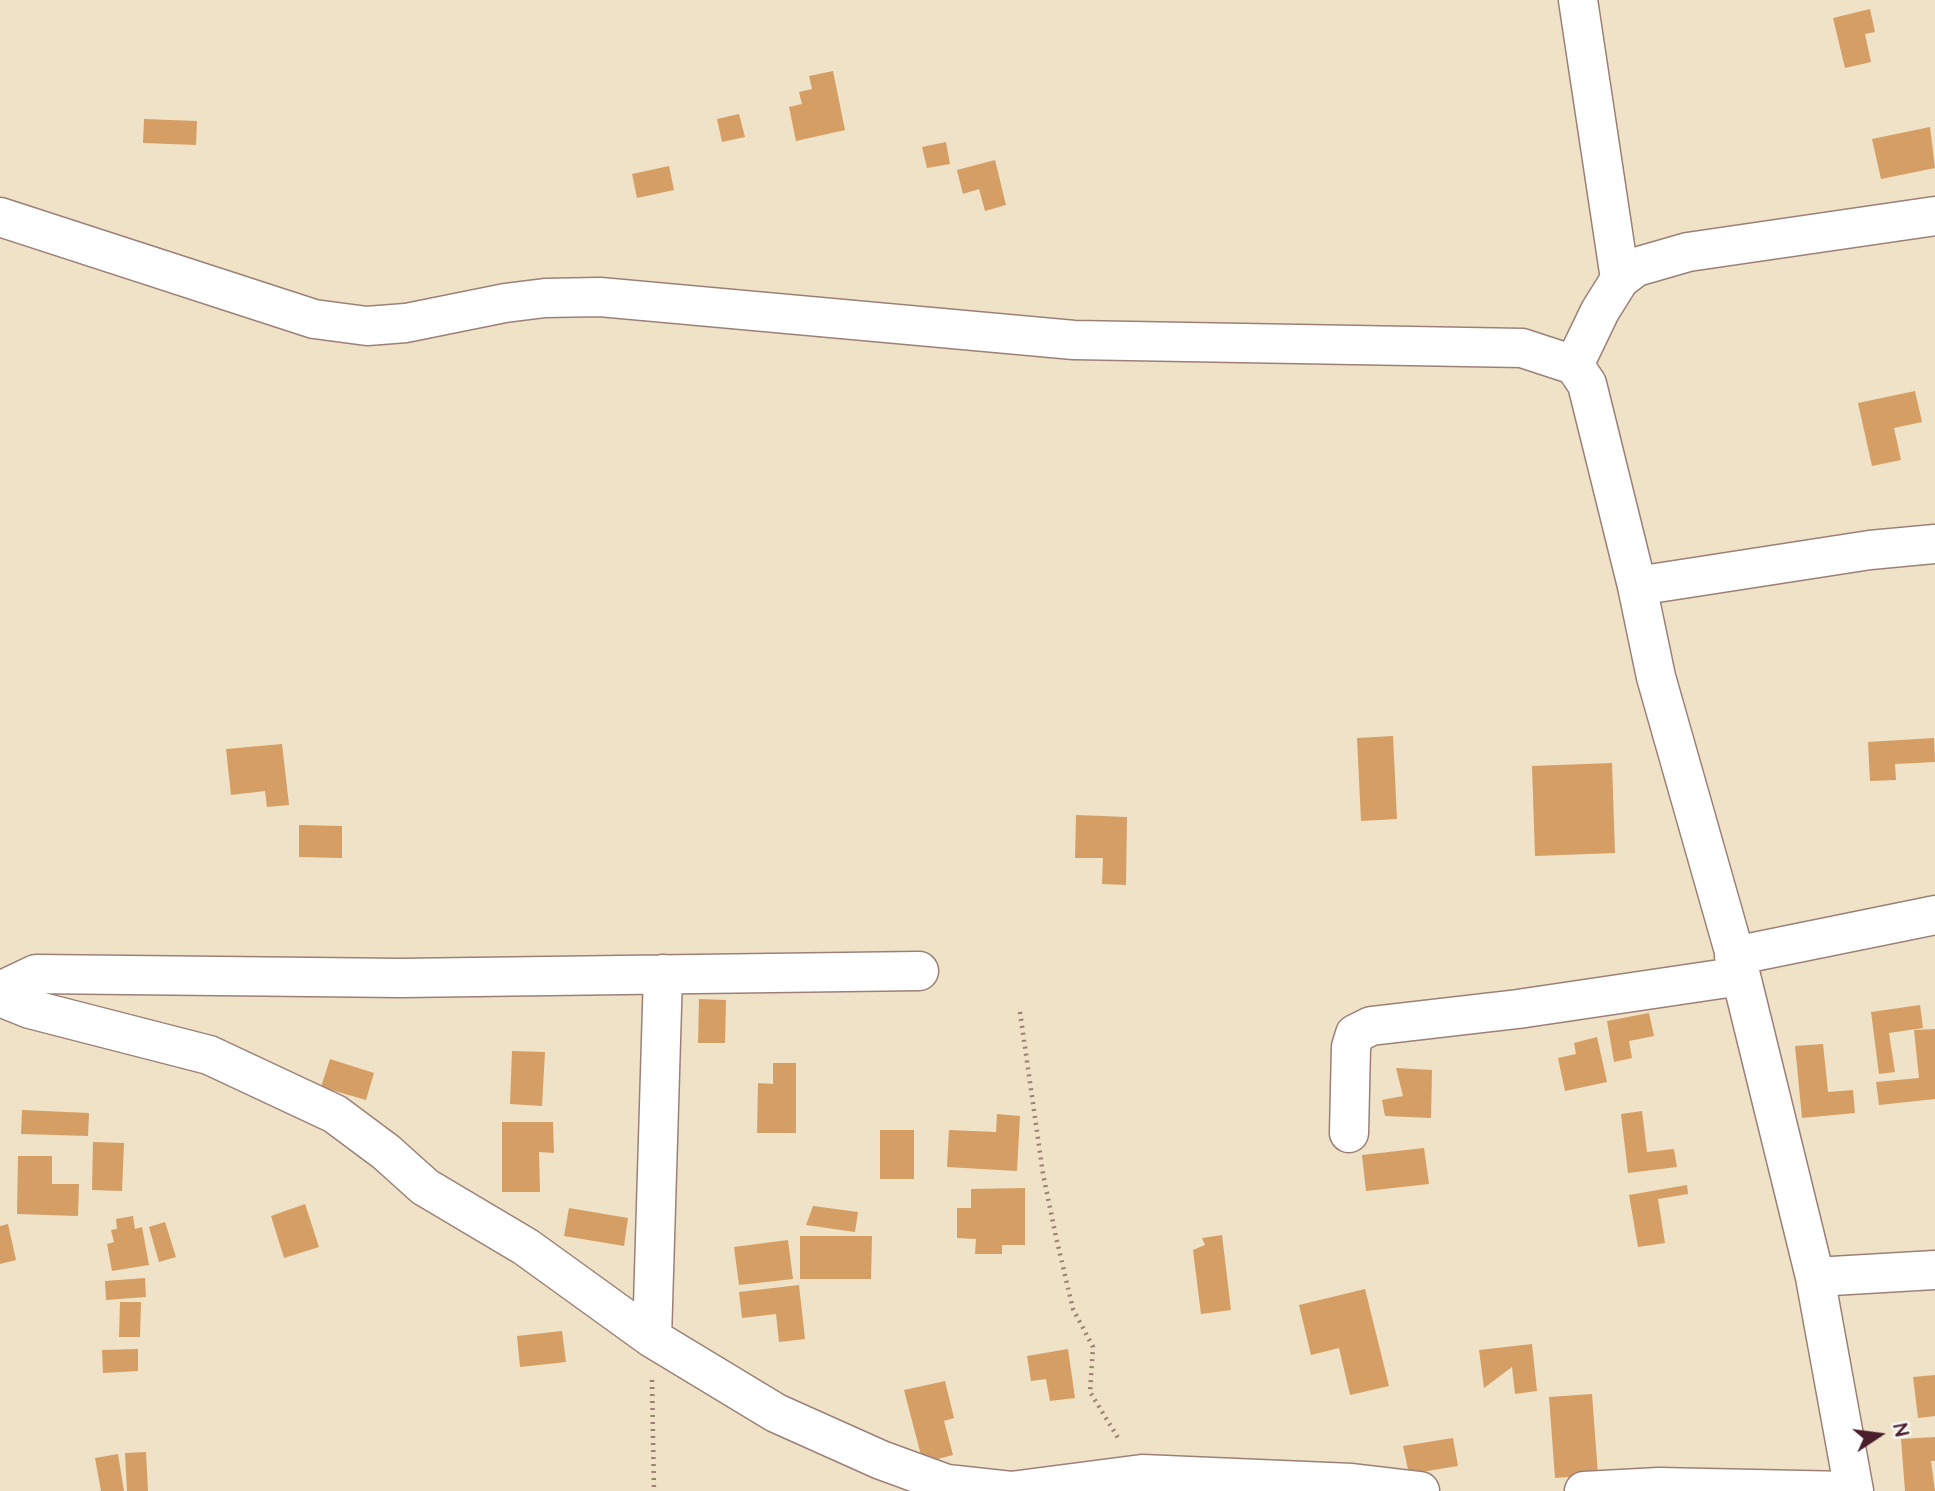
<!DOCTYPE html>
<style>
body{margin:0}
#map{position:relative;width:1935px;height:1491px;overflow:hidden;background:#efe2c6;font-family:"Architects Daughter",sans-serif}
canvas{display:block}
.north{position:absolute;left:1844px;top:1400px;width:70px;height:70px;-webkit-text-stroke:5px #f6f6f2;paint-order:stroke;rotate:77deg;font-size:19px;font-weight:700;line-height:28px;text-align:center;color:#4a1f2b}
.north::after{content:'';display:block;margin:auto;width:24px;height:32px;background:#4a1f2b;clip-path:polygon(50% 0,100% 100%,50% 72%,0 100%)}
</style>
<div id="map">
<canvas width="1935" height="1491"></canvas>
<div class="north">N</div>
</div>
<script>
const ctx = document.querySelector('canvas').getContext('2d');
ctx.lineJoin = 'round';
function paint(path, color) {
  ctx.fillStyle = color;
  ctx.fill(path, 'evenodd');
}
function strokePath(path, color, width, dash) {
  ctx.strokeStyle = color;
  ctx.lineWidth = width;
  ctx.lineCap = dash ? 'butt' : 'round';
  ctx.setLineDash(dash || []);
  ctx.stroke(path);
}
const building = new Path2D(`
 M1870,9L1875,32L1865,34L1871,62L1845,68L1833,18Z
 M833,71L845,130L796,141L789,107L802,104L799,92L812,89L809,76Z
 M739,114L745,137L722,142L717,119Z
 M144,119L197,121L196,145L143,143Z
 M1930,127L1935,168L1881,179L1872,139Z
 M946,142L950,164L927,168L922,147Z
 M995,160L1006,205L985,211L979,189L963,194L957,170Z
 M669,166L674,190L637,198L632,174Z
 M1915,391L1922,422L1894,428L1901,460L1872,466L1858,403Z
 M1393,736L1397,819L1361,821L1357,738Z
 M1934,738L1935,762L1895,764L1896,780L1870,781L1868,742Z
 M282,744L289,805L267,807L265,791L231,795L226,749Z
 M1612,763L1615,853L1535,856L1532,766Z
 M1076,815L1127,817L1126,885L1102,884L1103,858H1075Z
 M299,825L342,826V858L299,857Z
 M699,999L726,1000L725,1043H698Z
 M1920,1005L1923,1028L1889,1033L1895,1072L1879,1074L1871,1012Z
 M1649,1013L1654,1036L1629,1041L1632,1058L1614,1062L1607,1021Z
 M1935,1029V1099L1879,1105L1876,1082L1919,1078L1914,1030Z
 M1597,1037L1607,1082L1565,1091L1558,1058L1576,1054L1574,1043Z
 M1823,1044L1828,1092L1853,1090L1855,1113L1802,1118L1795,1046Z
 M512,1051L545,1052L542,1106L510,1104Z
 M330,1059L374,1073L366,1100L321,1087Z
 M773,1063H796V1133H757L758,1083L773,1084Z
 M1396,1068L1432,1070L1431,1118L1385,1116L1382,1100L1403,1096Z
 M22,1110L89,1113L88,1136L21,1134Z
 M1642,1111L1647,1152L1674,1149L1677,1167L1628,1173L1621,1114Z
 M997,1114L1020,1116L1017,1171L947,1167L949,1130L996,1132Z
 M502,1122H553L554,1153L539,1152L540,1192H502Z
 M880,1130H914V1179H880Z
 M93,1142L124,1143L122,1191L92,1190Z
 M1424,1148L1429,1184L1366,1191L1362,1155Z
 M18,1156H52V1184H79L78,1216L17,1214Z
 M1687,1185L1688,1194L1658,1199L1665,1243L1638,1247L1629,1195Z
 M1025,1188V1245H1002V1254H975L976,1239L957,1238V1208H971V1189Z
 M305,1204L319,1247L284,1258L271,1216Z
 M813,1206L858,1212L855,1232L806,1225Z
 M569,1208L628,1218L624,1246L564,1236Z
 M133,1216L135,1229L142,1227L149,1265L112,1271L107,1244L114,1242L111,1230L117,1229L116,1219Z
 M165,1222L176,1257L159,1262L149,1227Z
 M8,1224L16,1260L0,1264V1226Z
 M1222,1235L1231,1310L1201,1314L1193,1250L1205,1245L1202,1238Z
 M800,1236H872L871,1279H800Z
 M788,1240L793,1279L739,1285L734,1247Z
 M145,1278L146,1297L106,1300L105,1281Z
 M799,1285L805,1339L779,1342L776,1314L742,1318L739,1292Z
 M1365,1289L1389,1386L1350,1395L1339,1348L1311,1355L1299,1305Z
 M120,1302H141L140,1337H119Z
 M562,1331L566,1362L520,1367L517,1336Z
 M1532,1344L1537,1391L1515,1394L1512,1367L1484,1388L1479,1350Z
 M138,1349V1371L103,1373L102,1350Z
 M1068,1349L1075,1398L1050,1401L1046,1379L1031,1381L1027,1356Z
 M1935,1375V1416L1918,1418L1913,1377Z
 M945,1381L954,1418L944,1421L953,1455L923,1463L904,1390Z
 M1592,1394L1598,1475L1555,1478L1549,1397Z
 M1935,1437V1461H1931L1935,1491H1905L1901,1439Z
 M1453,1438L1458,1466L1409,1474L1403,1446Z
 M146,1452L148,1491H127L125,1453Z
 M118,1454L124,1491H101L95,1458Z`);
const path = new Path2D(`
 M1020,1012L1043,1174L1056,1237L1073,1309L1093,1347L1090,1392L1120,1441
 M652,1380L654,1491`);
const minor = new Path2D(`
 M1578,0L1620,279
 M0,217L314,319L367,326L406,323L505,303L545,298L600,297L1074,340L1522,348L1574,365L1587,384L1637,586L1656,677L1741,976L1815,1277L1854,1491
 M1574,365L1600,311L1620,279L1636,267L1688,252L1935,216
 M1637,586L1870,550L1935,544
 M1734,956L1935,915
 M0,991L36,974L401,978L919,971
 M0,997L30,1009L209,1055L335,1114L386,1152L425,1187L526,1247L652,1338L776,1413L881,1460L947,1484L1011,1491L1142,1474L1352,1483L1420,1491
 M1349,1133L1351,1047L1355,1034L1371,1026L1518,1009L1741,976
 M1815,1277L1935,1270
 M652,1338L663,974
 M1584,1491L1659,1487L1848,1491`);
paint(building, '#d59e65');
strokePath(minor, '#9c8078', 41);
strokePath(path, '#9c8078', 4.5, [2, 5]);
strokePath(minor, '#fff', 38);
</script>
